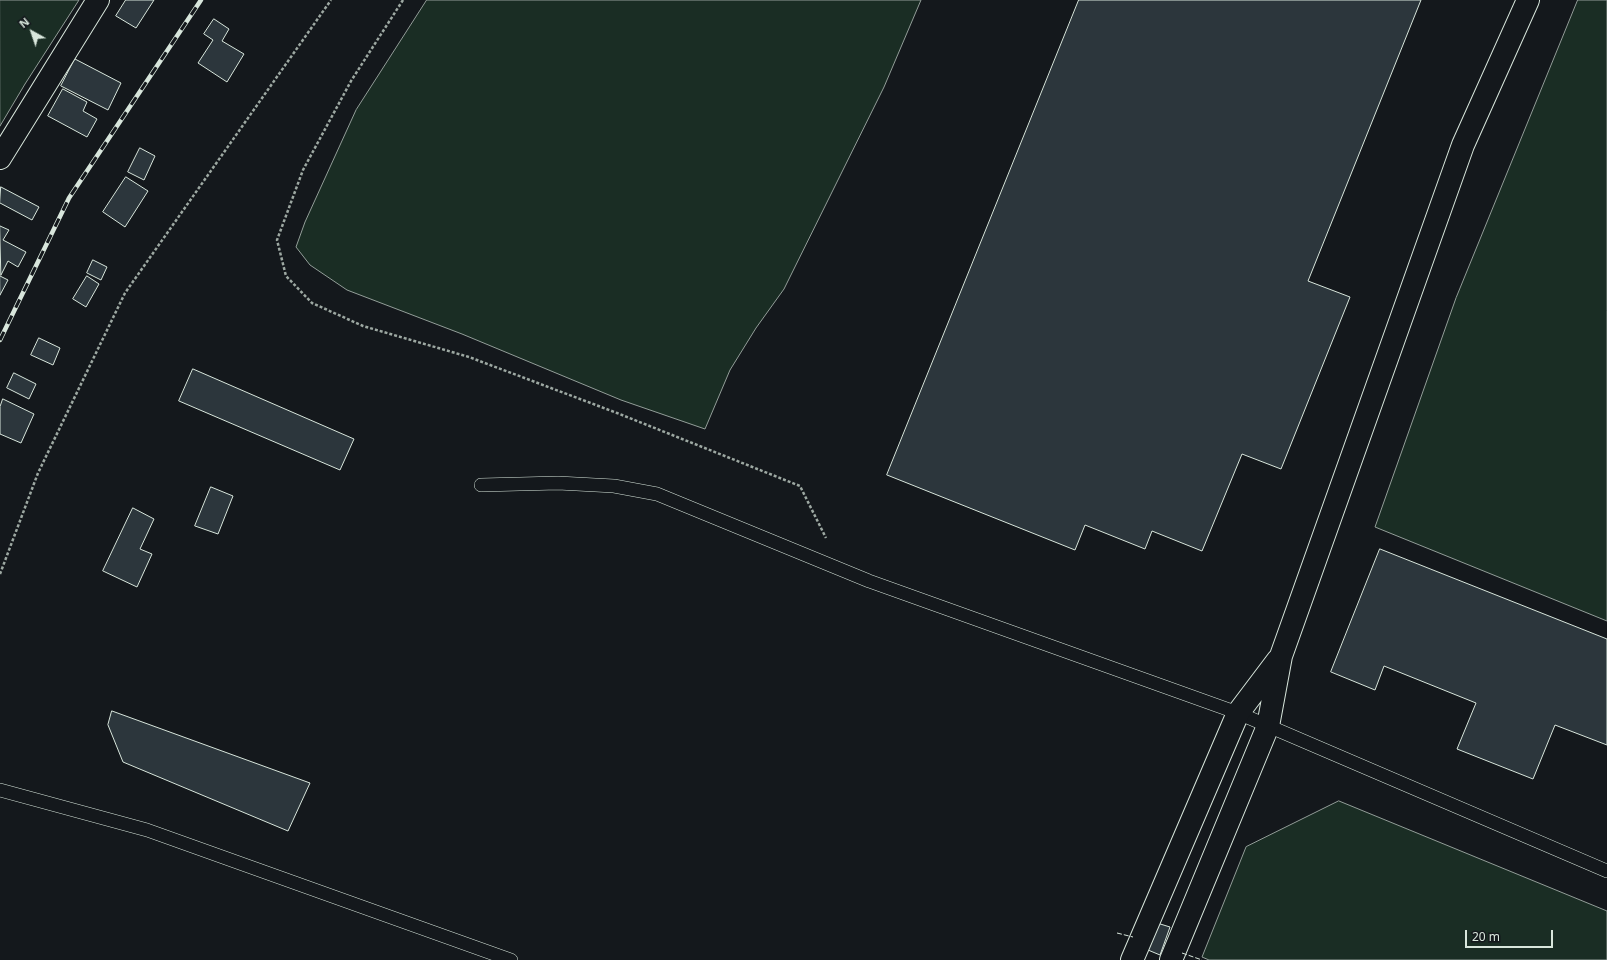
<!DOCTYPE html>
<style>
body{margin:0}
#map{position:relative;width:1607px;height:960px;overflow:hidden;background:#14181c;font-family:"Noto Sans",sans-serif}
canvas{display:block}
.north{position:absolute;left:12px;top:12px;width:40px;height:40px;-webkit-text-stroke:3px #14181c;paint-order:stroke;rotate:320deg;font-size:11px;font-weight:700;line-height:16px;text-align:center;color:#d8e6dc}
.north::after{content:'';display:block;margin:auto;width:14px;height:18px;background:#d8e6dc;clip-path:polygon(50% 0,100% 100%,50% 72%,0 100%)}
.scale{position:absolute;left:1465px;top:930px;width:88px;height:18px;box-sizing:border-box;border:2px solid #d8e6dc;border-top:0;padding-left:5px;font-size:12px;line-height:14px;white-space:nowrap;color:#d8e6dc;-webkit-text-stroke:3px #14181c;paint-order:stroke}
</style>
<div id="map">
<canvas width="1607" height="960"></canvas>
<div class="north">N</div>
<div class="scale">20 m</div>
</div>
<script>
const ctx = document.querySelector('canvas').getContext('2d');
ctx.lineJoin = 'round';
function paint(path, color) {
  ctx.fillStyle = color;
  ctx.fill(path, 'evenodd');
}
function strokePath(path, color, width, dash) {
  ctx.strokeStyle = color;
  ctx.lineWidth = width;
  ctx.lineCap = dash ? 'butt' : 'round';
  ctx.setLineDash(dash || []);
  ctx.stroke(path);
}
const green = new Path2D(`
 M0,0H79L25,84L0,126Z
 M427,0H921L884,87L784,289L756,328L730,370L705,429L621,400L462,334L347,290L310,265L296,247L305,222L356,110Z
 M1578,0H1607V621L1375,527L1456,298Z
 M1339,801L1607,911V960H1209L1202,957L1246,847Z`);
const building = new Path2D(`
 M126,0H154L136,28L116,16Z
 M1079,0H1421L1308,281L1350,297L1281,469L1242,454L1202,551L1152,531L1145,549L1085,525L1075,550L887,475Z
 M214,19L229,29L222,41L244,54L227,82L198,63L213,40L204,34Z
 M75,59L121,83L108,110L61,86Z
 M63,89L87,102L83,111L97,119L87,137L48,116Z
 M140,148L155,156L144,180L128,172Z
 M126,177L148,191L125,227L103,212Z
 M1,187L39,207L32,220L0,203Z
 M0,226L9,230L3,240L26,252L18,267L8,261L1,275Z
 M93,260L107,267L101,280L87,273Z
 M0,276L8,280L0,295Z
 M87,276L99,284L86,307L73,299Z
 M39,338L60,348L53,365L31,355Z
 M193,369L354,439L340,470L179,401Z
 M14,373L36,384L29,399L7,388Z
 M3,399L34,414L21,443L0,434V407Z
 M211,487L233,496L218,534L195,526Z
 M133,508L154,519L140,549L152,554L137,587L103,571Z
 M1380,549L1607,639V745L1555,725L1533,779L1457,749L1476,703L1384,666L1375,690L1331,672Z
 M112,711L310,783L288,831L123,762L108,725Z
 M1157,923L1170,927L1160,955L1148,950Z`);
const path = new Path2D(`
 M403,0L351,81L303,170L277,240L286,276L312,303L363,326L469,357L617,413L800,486L826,538
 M0,574L38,473L125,293L331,0`);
const service = new Path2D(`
 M481,485L558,483L614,486L657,494L869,581L1238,713L1607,871
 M0,790L147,830L511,960`);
const minor = new Path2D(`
 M0,158L98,0
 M1132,960L1238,713L1278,660
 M1171,960L1268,726L1281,656L1463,145L1528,0`);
const rail = new Path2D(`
 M0,340L69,198L201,0`);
const fence = new Path2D(`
 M1117,933L1133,937
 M1182,953L1202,960`);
paint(green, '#1a2d24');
strokePath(green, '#939e99', 1);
paint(building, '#2c363c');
strokePath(building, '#d8e6dc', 1);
strokePath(service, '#d8e6dc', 14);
strokePath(minor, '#d8e6dc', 24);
strokePath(path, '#9da8a2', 2.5, [3, 2]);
strokePath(service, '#14181c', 13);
strokePath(minor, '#14181c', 22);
strokePath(rail, '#d8e6dc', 4.5);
strokePath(rail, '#14181c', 3, [9]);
strokePath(fence, '#d8e6dc', 1, [5, 2]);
</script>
